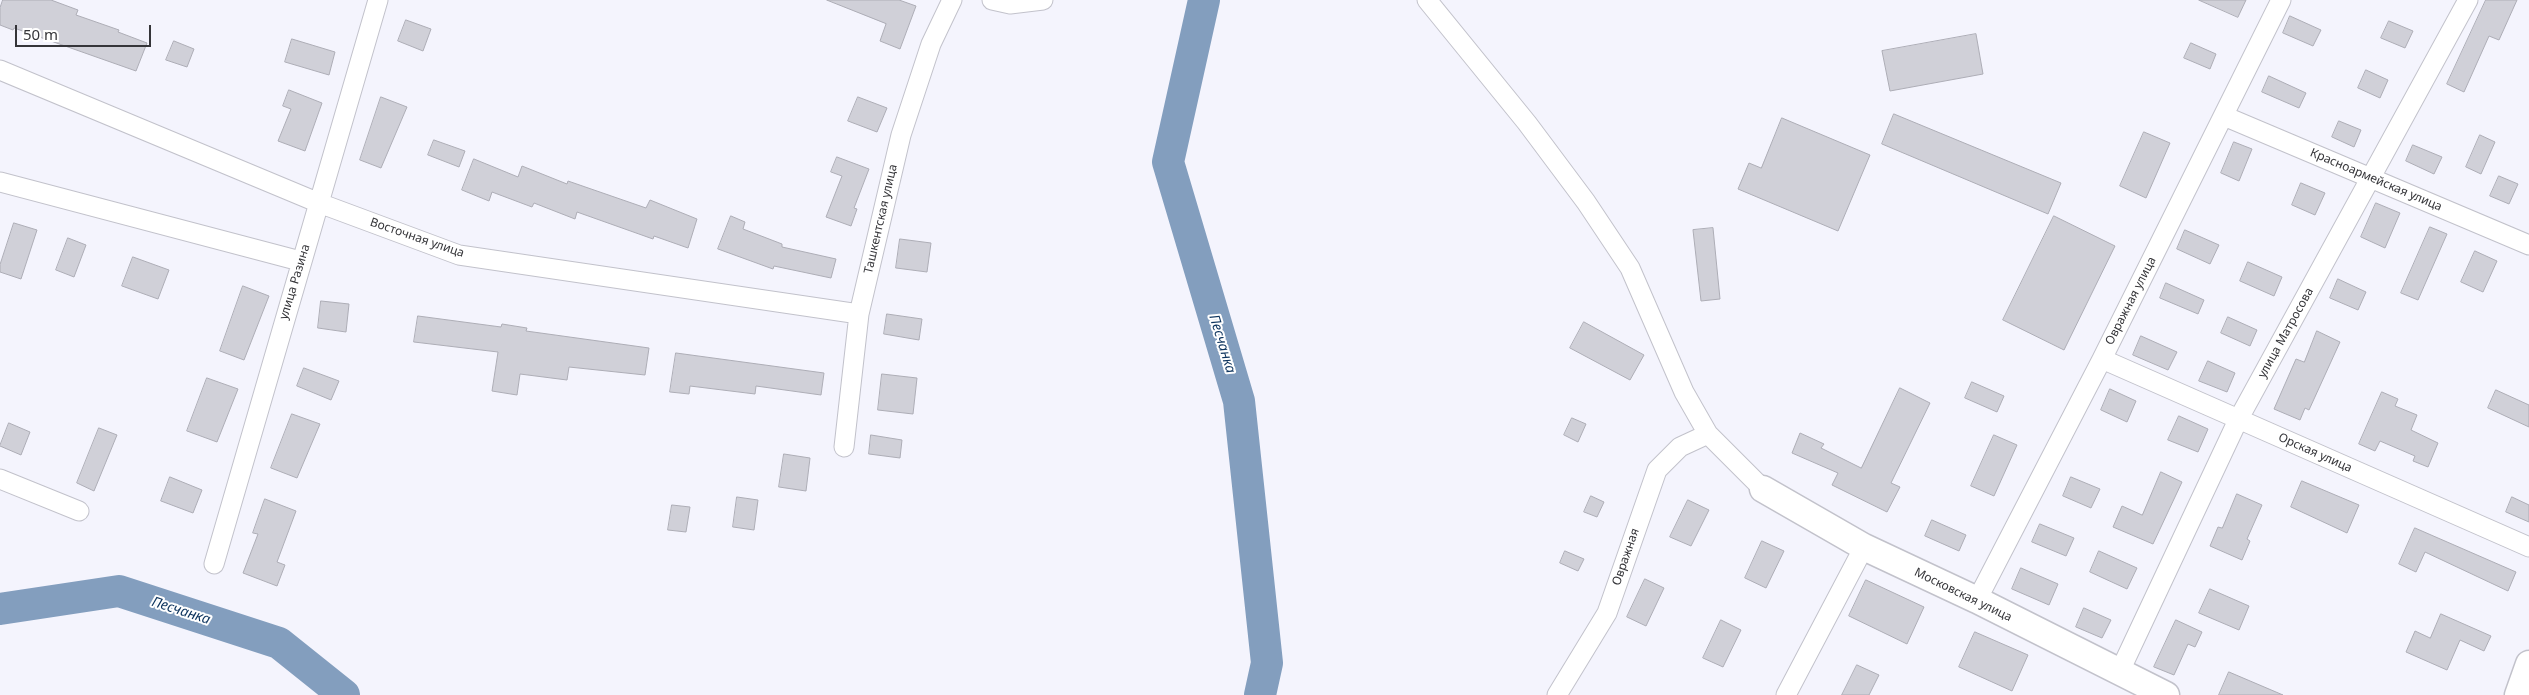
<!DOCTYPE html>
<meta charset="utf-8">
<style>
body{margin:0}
#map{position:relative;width:2529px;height:695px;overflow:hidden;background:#f4f4fd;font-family:"Noto Sans",sans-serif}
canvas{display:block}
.scale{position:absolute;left:15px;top:25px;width:136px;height:22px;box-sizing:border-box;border:2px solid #353539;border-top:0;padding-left:6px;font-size:15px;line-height:18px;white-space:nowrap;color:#353539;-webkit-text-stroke:4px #fff;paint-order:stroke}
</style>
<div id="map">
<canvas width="2529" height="695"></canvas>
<div class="scale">50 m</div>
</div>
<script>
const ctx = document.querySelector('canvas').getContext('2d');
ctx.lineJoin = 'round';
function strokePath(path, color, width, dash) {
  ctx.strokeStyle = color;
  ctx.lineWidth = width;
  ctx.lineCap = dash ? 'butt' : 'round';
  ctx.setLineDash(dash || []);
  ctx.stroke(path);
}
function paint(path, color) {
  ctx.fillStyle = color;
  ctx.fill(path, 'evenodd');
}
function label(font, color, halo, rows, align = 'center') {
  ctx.font = font + ' "Noto Sans",sans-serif';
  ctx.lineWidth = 4;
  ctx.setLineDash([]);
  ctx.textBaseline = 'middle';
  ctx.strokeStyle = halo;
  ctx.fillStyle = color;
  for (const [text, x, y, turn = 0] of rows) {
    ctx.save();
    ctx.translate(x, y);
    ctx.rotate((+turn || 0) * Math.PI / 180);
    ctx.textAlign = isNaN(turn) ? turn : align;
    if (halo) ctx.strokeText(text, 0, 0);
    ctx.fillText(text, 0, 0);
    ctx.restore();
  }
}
const river = new Path2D(`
 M1204,0L1168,162L1239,401L1267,663L1260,695
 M0,609L119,591L279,643L344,695`);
const building = new Path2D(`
 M3,0H51L78,10L76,15L119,30L118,32L147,43L136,71L14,28L13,30L0,25V8Z
 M827,0H899L916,6L900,49L880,41L886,24Z
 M2199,0H2246L2238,17Z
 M2486,0H2517L2499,40L2489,36L2464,92L2447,84Z
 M2290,16L2321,30L2313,46L2283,33Z
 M406,20L431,29L423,51L398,41Z
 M2389,21L2413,31L2405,48L2381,38Z
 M1976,34L1983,74L1890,91L1882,51Z
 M292,39L335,52L329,75L285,62Z
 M174,41L194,49L187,67L166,60Z
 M2191,43L2216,54L2210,69L2184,58Z
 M2366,70L2388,80L2380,98L2358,88Z
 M2269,76L2306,93L2299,108L2262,92Z
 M289,90L322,103L305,151L278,141L291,109L283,106Z
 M381,97L407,107L381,168L360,160Z
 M858,97L887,108L877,132L848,121Z
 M1894,114L2061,183L2048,214L1882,144Z
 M1782,118L1870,155L1838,231L1738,189L1749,163L1761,168Z
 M2339,121L2361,130L2354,147L2332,137Z
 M2144,132L2170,143L2146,198L2120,186Z
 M2480,135L2495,142L2481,174L2466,167Z
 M434,140L465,151L459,167L428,155Z
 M2234,142L2252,149L2239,181L2221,173Z
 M2413,145L2442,157L2434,174L2406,161Z
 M837,157L869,169L854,208L857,209L851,226L826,217L842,176L831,172Z
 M474,159L518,177L522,166L567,184L568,181L646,208L650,200L697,219L688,248L654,236L653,239L577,212L575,219L534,203L532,207L492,192L489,201L462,190Z
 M2499,176L2518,184L2509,204L2490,196Z
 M2301,183L2325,193L2315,215L2292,205Z
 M2376,203L2400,213L2385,248L2361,237Z
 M731,216L745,222L743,229L782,244V247L836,259L831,278L774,266L773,269L718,249Z
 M2054,216L2115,246L2064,350L2003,320Z
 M14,223L37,230L21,279L0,272V265Z
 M2430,227L2447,234L2418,300L2401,293Z
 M1713,228L1720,299L1701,301L1693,230Z
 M2185,230L2219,245L2210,264L2177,249Z
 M68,238L86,245L74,277L56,270Z
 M900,239L931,243L927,272L896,268Z
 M2475,251L2497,261L2483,292L2461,282Z
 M133,257L169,270L158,299L122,286Z
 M2248,262L2282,277L2274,296L2240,281Z
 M2338,279L2366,292L2358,310L2330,298Z
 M2166,283L2204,300L2198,314L2160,298Z
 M243,286L269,296L244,360L220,351Z
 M321,301L349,304L346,332L318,328Z
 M887,314L922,319L919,340L884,334Z
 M418,316L501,327L502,324L527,328L526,331L649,348L645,375L569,367L567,380L520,374L517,395L492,391L498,352L414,342Z
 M2228,317L2257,330L2250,346L2221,333Z
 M1584,322L1644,355L1630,380L1570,348Z
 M2317,331L2340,342L2309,410L2305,408L2300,420L2274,409L2296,359L2304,362Z
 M2141,336L2177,352L2168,370L2133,355Z
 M676,353L824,373L821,395L756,386L755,394L690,386L689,394L670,392Z
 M2208,361L2235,373L2227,392L2199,381Z
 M304,368L339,381L331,400L297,386Z
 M882,374L917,378L913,414L878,410Z
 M207,378L238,389L217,442L187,431Z
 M1972,382L2004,396L1997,412L1965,398Z
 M1900,388L1930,403L1891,483L1900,487L1887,512L1832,485L1838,473L1792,453L1800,433L1824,444L1821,448L1861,468Z
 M2110,389L2136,401L2127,422L2101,410Z
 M2496,390L2529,405V427L2488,408Z
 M2382,392L2398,399L2395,406L2417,415L2411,430L2438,443L2428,467L2413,461L2415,456L2380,441L2375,451L2359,444Z
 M292,414L320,424L297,478L271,468Z
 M2179,416L2208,429L2198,452L2168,440Z
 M1572,418L1586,424L1578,442L1564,435Z
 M9,423L30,432L21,455L0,446Z
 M99,428L117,435L94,491L77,483Z
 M871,435L902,440L900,458L869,454Z
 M1994,435L2017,445L1994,496L1971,486Z
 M784,454L810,458L806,491L779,487Z
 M2161,472L2182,482L2153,544L2113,527L2122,506L2142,515Z
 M170,477L202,490L193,513L161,501Z
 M2071,477L2100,489L2091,508L2063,496Z
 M2302,481L2359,505L2347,533L2291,507Z
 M2237,494L2262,505L2247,539L2250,541L2242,560L2210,546L2218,527L2222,528Z
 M1591,496L1604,502L1597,517L1584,512Z
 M737,497L758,500L754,530L733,527Z
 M2512,497L2529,505V522L2506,512Z
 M265,499L296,511L277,562L285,565L277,586L243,573L258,534L253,533Z
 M1688,500L1709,510L1691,546L1670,537Z
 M672,505L690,507L686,532L668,530Z
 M1932,520L1966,535L1959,551L1925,536Z
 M2040,524L2074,538L2066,556L2032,542Z
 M2415,528L2516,572L2508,591L2425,552L2416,572L2399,564Z
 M1762,541L1784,551L1766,588L1745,578Z
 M1565,551L1584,559L1578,571L1560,563Z
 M2099,551L2137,568L2127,589L2090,572Z
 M2021,568L2058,584L2049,605L2012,589Z
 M1645,579L1664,588L1646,626L1627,617Z
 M1866,580L1924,607L1907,644L1849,616Z
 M2210,589L2249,606L2239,630L2199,613Z
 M2084,608L2111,620L2102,638L2076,627Z
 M2441,614L2491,636L2484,651L2460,640L2447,670L2406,652L2415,631L2430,638Z
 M1721,620L1741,630L1723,667L1703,658Z
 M2176,620L2202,632L2195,647L2188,644L2174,675L2154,667Z
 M1975,632L2028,655L2012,691L1959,667Z
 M1857,665L1879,675L1869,695H1842Z
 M2229,672L2283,695H2219Z`);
const street = new Path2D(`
 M992,0L1010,4L1043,0
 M1427,0L1527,123L1586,202L1630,268L1684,392L1708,434L1763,489
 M0,70L319,203L459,255L859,314
 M2224,116L2529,245
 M0,182L300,261
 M2102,359L2529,547
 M844,447L859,314L901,135L931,44L952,0
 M0,479L79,511
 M214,564C268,376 324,188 378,0
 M1977,600L2102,359L2281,0
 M2119,673L2238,420L2468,0
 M1557,695L1607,613L1657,470L1680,447L1708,434
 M1786,695L1864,547`);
const secondary = new Path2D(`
 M1763,489L1864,547L1977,600L2166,695
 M2518,695L2529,664`);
const streetNames = [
 ["Красноармейская улица",2376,180,23],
 ["Ташкентская улица",881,219,-77],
 ["Восточная улица",417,238,19],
 ["улица Разина",295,282,-73],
 ["Овражная улица",2131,301,-63],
 ["улица Матросова",2286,333,-61],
 ["Орская улица",2315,453,24],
 ["Овражная",1626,557,-71],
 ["Московская улица",1963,595,26]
];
const waterNames = [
 ["Песчанка",1222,344,73],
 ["Песчанка",181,611,18]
];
strokePath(river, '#839ebe', 32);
paint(building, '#d0d0d8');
strokePath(building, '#adadb6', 1);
strokePath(street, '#c2c2cb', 21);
strokePath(secondary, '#c2c2cb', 29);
strokePath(street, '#fff', 19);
strokePath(secondary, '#fff', 26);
label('12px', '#353539', '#fff', streetNames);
label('italic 14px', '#0c335d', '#fff', waterNames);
</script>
